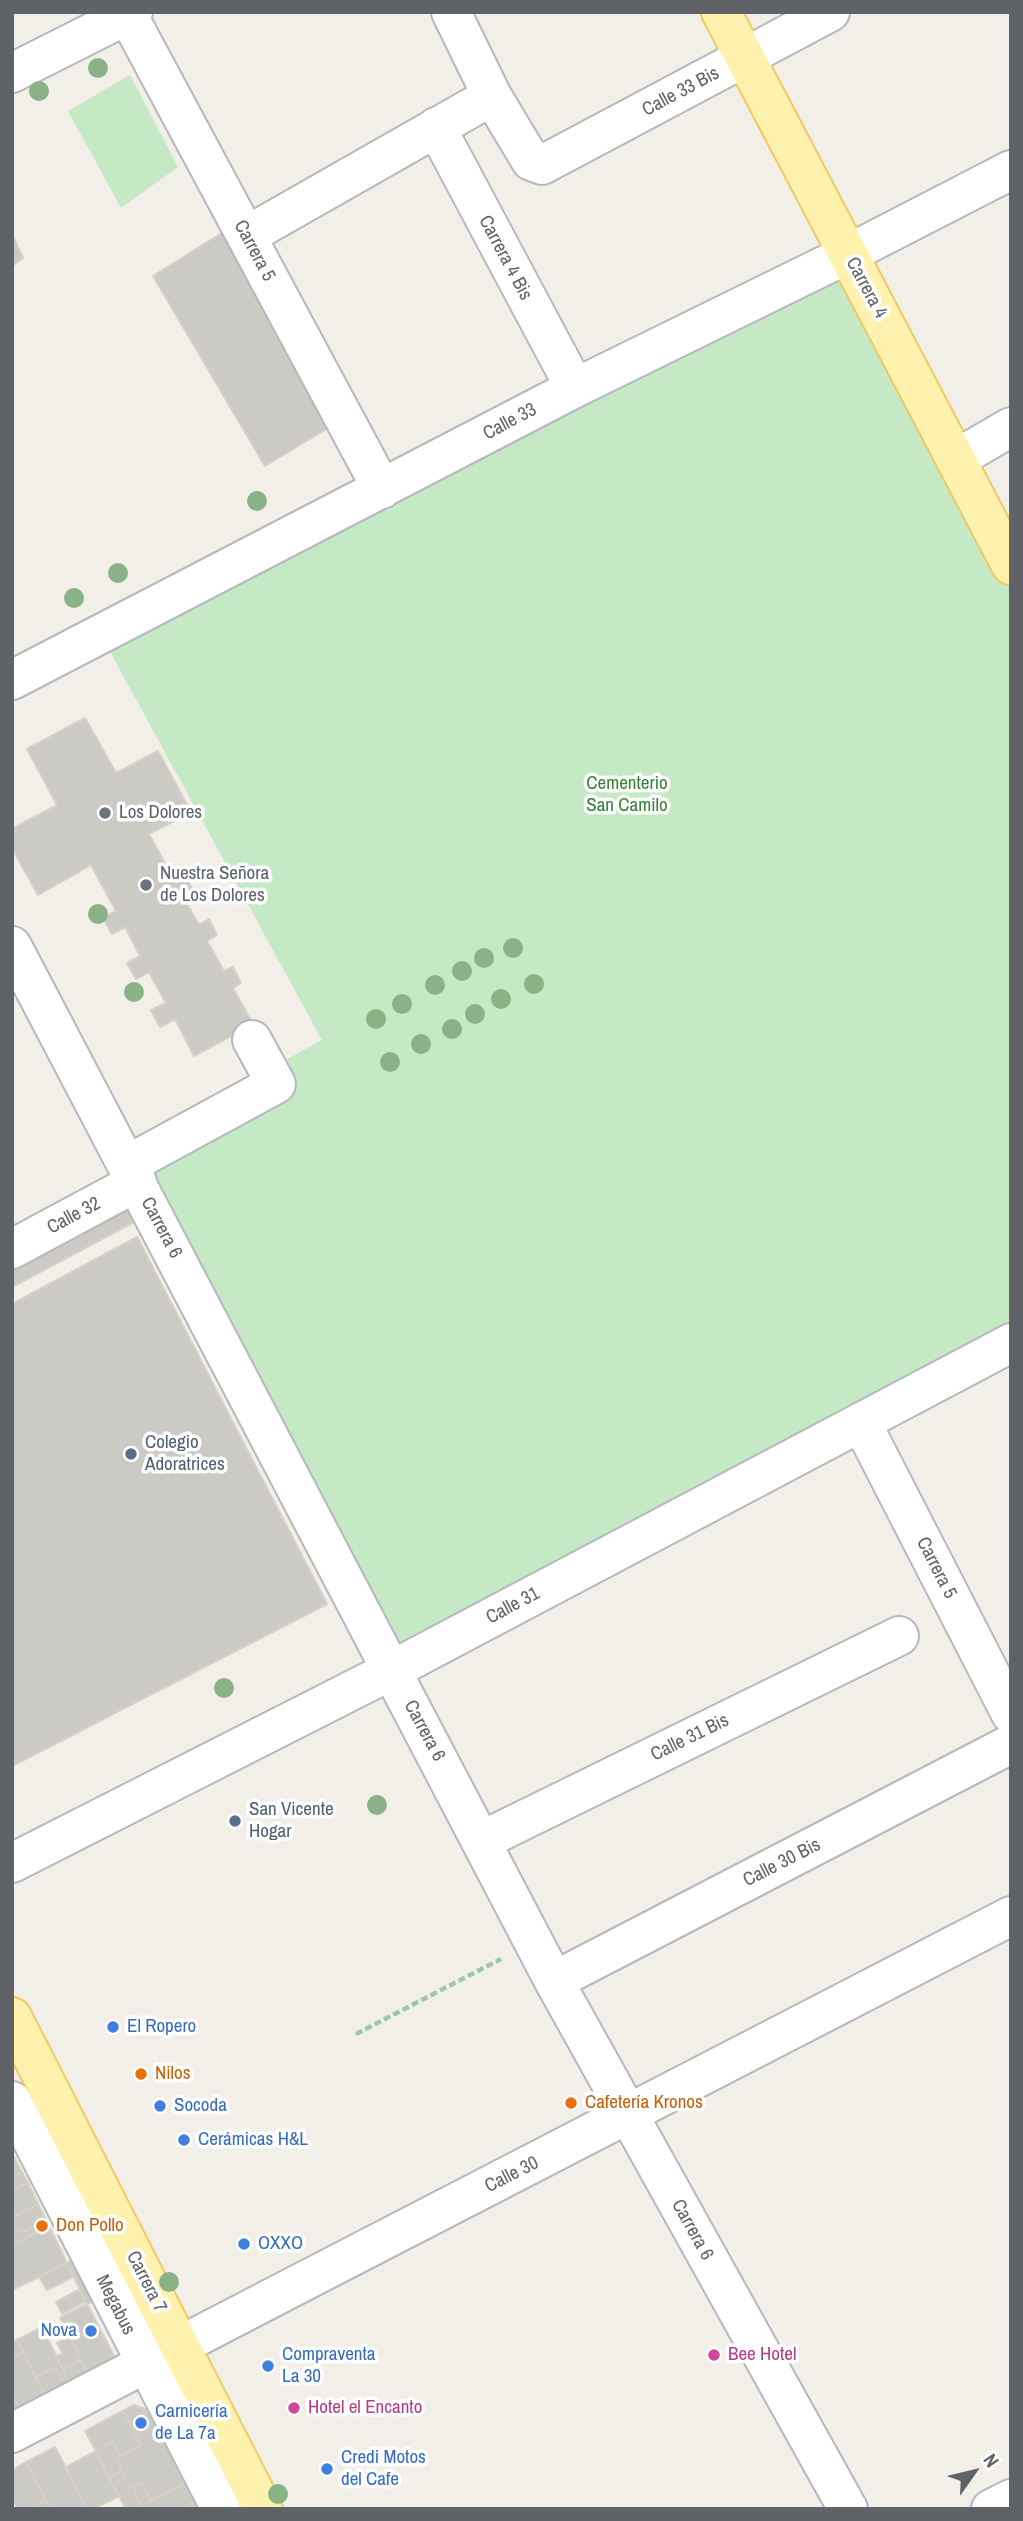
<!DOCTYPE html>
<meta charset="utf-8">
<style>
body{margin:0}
#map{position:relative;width:1023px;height:2521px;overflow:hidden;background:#f1efe8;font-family:"Archivo Narrow",sans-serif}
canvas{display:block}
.frame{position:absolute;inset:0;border:14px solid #5f6368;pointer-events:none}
.north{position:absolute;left:939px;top:2437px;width:70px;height:70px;-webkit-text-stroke:5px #fff;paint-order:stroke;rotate:56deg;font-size:19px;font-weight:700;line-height:28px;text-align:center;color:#5f6368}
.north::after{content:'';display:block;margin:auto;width:24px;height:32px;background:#5f6368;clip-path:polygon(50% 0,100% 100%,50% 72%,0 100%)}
</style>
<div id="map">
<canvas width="1023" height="2521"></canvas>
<div class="frame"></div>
<div class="north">N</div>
</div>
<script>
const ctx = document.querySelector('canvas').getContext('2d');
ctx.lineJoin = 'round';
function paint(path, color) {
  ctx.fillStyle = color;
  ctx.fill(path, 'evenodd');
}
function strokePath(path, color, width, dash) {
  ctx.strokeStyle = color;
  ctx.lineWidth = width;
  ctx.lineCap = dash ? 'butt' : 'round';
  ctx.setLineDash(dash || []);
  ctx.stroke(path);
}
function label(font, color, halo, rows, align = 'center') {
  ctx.font = font + ' "Archivo Narrow",sans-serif';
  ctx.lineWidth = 7;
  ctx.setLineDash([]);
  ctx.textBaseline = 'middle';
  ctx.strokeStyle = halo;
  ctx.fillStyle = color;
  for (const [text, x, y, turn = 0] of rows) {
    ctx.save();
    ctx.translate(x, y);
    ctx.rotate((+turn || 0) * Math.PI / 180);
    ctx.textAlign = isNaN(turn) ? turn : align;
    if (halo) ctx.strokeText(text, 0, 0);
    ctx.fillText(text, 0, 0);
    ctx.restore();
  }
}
const green = new Path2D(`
 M130,75L178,167L121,208L68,111Z
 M848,254L1011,565V1343L392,1670L120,1151L322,1040L101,635Z`);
const building = new Path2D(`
 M233,226L338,422L265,466L153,276Z
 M12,234L23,258L12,266Z
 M85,718L116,773L158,751L191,812L149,834L174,880L185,875L193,890L183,897L199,925L209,919L217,935L207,941L224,971L233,967L241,983L233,988L253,1024L194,1056L175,1019L160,1027L151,1010L166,1003L149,972L136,979L127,963L140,956L125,927L112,934L103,918L116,911L91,865L38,895L12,848V829L57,805L27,749Z
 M123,1201L134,1222L12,1287V1260Z
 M137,1237L327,1604L12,1766V1304Z
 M14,2157L22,2172L12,2177V2158Z
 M22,2172L28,2183L12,2191V2177Z
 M28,2183L38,2204L12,2217V2191Z
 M38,2204L46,2220L23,2232L21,2229L12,2233V2217Z
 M46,2220L49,2226L12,2245V2233L21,2229L23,2232Z
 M49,2226L67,2263L12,2290V2245Z
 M73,2260L94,2301L87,2304L67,2263Z
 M67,2263L73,2277L47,2290L39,2277Z
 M80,2289L86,2301L62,2314L56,2302Z
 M87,2304L115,2358L92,2382L60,2318Z
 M42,2327L74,2391L68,2393L55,2367L36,2377L17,2340Z
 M70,2336L81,2360L63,2370L56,2356L63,2354L57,2343Z
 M17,2340L23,2352L12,2357V2342Z
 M23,2352L48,2403L23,2416L12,2394V2357Z
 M81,2360L92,2382L74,2391L63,2370Z
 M55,2367L68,2393L48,2403L36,2377Z
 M15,2399L23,2416L18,2418L12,2407V2401Z
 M134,2405L147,2410L185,2483L151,2501L142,2482L133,2487L141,2506L135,2509H126L113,2485L126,2478L116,2458L141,2445L123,2411Z
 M123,2411L141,2445L120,2456L113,2442L96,2451L85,2431Z
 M113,2442L120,2456L116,2458L122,2470L109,2478L96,2451Z
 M55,2447L78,2491L87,2509H50L26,2462Z
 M96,2451L119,2496L93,2509H87L66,2467Z
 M26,2462L46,2500L29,2509H18L12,2499V2470Z
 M122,2470L126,2478L113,2485L109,2478Z
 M142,2482L151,2501L141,2506L133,2487Z
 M185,2483L195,2502L181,2509H135Z
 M46,2500L50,2509H29Z
 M195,2502L199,2509H181Z`);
const path = new Path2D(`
 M356,2034L501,1959`);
const minor = new Path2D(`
 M126,12L382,489
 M451,12L492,96L531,161L542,165L830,12
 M12,73L133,12
 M436,127L575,388
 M246,236L492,96
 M956,459L1011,427
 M12,680L575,388L848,254L1011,170
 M12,946L554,1981L848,2509
 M127,1165L276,1084L252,1040
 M12,1249L137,1182
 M861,1422L1011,1714
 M481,1841L899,1636
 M12,1863L392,1670L1011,1343
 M554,1981L1011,1744
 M12,2101L221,2509
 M12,2433C344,2259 678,2090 1011,1916
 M991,2509L1011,2499`);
const major = new Path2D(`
 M721,12L1011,565
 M12,2017L263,2509`);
const trees = [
 [98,68],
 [39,91],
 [257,501],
 [118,573],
 [74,598],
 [98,914],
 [513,948],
 [484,958],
 [462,971],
 [534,984],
 [435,985],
 [134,992],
 [501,999],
 [402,1004],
 [475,1014],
 [376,1019],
 [452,1029],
 [421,1044],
 [390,1062],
 [224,1688],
 [377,1805],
 [169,2282],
 [278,2494]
];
const markers = [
 [105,813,7,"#6b7280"],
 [146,885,7,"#6b7280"],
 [131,1454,7,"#5c6f8a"],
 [235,1821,7,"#5c6f8a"],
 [113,2027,7,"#3f7fe0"],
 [141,2074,7,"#e8710a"],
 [571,2103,7,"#e8710a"],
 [160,2106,7,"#3f7fe0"],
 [184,2140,7,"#3f7fe0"],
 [42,2226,7,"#e8710a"],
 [244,2244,7,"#3f7fe0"],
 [91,2331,7,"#3f7fe0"],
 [714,2355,7,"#d1479c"],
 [268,2366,7,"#3f7fe0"],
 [294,2408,7,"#d1479c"],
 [141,2423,7,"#3f7fe0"],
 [327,2469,7,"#3f7fe0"]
];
const streetNames = [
 ["Calle 33 Bis",681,92,-28],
 ["Carrera 5",254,251,62],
 ["Carrera 4 Bis",505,258,62],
 ["Carrera 4",866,288,62],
 ["Calle 33",510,422,-28],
 ["Calle 32",74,1216,-28],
 ["Carrera 6",161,1228,62],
 ["Carrera 5",936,1568,63],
 ["Calle 31",513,1606,-28],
 ["Carrera 6",424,1731,62],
 ["Calle 31 Bis",690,1738,-26],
 ["Calle 30 Bis",782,1863,-27],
 ["Calle 30",512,2175,-27],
 ["Carrera 6",692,2230,61],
 ["Carrera 7",146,2282,63],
 ["Megabus",115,2305,63]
];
const parkNames = [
 ["Cementerio",627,784],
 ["San Camilo",627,806]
];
const worshipNames = [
 ["Los Dolores",119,813],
 ["Nuestra Señora",160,874],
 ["de Los Dolores",160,896]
];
const serviceNames = [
 ["Colegio",145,1443],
 ["Adoratrices",145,1465],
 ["San Vicente",249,1810],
 ["Hogar",249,1832]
];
const shopNames = [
 ["El Ropero",127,2027],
 ["Socoda",174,2106],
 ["Cerámicas H&L",198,2140],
 ["OXXO",258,2244],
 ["Nova",77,2331,"right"],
 ["Compraventa",282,2355],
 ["La 30",282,2377],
 ["Carnicería",155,2412],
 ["de La 7a",155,2434],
 ["Credi Motos",341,2458],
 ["del Cafe",341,2480]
];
const foodNames = [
 ["Nilos",155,2074],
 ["Cafetería Kronos",585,2103],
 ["Don Pollo",56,2226]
];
const hotelNames = [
 ["Bee Hotel",728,2355],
 ["Hotel el Encanto",308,2408]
];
paint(green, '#c5e8c5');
paint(building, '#cccac5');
strokePath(building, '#d6d1c6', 2);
strokePath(minor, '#b5b8bc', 42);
strokePath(major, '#f2c960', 42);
strokePath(path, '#9cc7a9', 4.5, [7, 3.5]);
strokePath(minor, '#fff', 38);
strokePath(major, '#fff2af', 38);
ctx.fillStyle = '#89b387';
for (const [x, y] of trees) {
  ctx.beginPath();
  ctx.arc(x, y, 10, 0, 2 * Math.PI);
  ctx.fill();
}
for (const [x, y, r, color] of markers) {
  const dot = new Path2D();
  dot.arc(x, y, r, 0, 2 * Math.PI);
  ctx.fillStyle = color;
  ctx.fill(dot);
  strokePath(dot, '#fff', 2.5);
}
label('19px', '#5f6368', '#fff', streetNames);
label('19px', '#348238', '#fff', parkNames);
label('19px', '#5b616d', '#fff', worshipNames, 'left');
label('19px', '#4e5e75', '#fff', serviceNames, 'left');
label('19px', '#366cbe', '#fff', shopNames, 'left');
label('19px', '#c56008', '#fff', foodNames, 'left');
label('19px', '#b23c85', '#fff', hotelNames, 'left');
</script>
